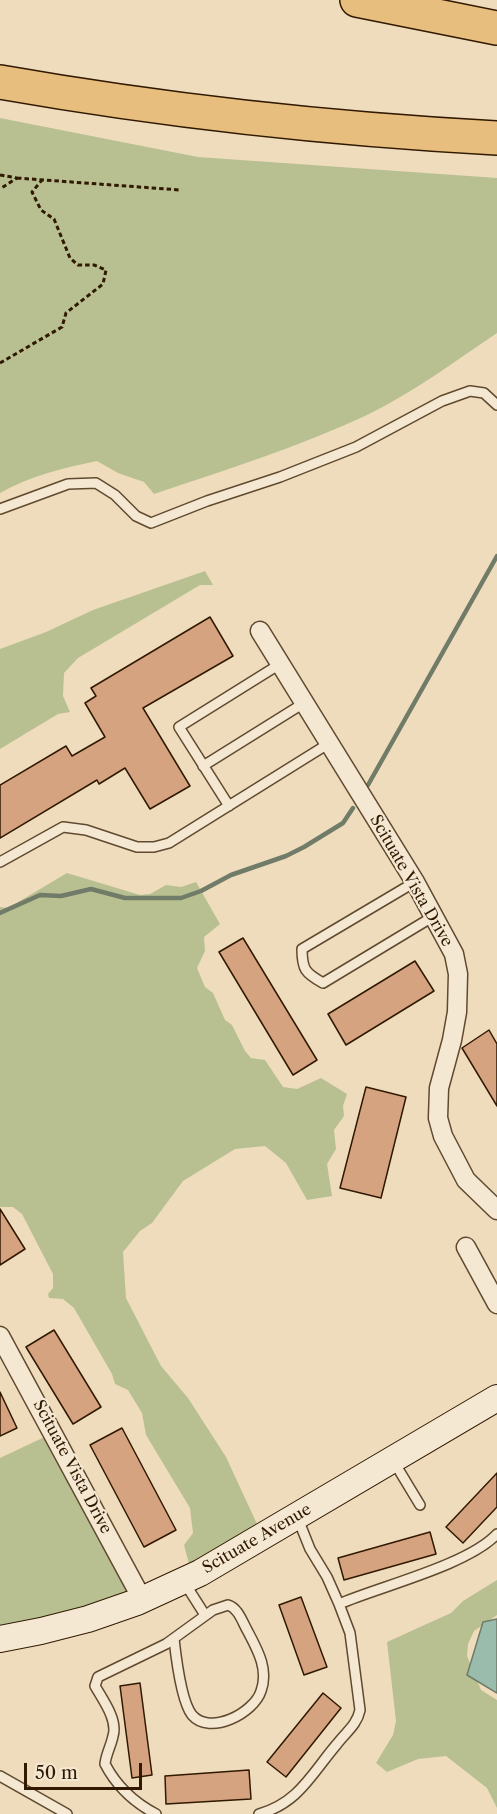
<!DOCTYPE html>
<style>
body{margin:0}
#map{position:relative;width:497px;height:1814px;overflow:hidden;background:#efdcbc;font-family:"Libre Caslon Text",serif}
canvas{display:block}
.scale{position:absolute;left:24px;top:1763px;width:118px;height:27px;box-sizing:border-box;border:3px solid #301900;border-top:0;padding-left:8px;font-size:18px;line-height:21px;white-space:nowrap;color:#301900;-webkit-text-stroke:4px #f5e8d3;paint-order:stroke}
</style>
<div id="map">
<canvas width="497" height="1814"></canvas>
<div class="scale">50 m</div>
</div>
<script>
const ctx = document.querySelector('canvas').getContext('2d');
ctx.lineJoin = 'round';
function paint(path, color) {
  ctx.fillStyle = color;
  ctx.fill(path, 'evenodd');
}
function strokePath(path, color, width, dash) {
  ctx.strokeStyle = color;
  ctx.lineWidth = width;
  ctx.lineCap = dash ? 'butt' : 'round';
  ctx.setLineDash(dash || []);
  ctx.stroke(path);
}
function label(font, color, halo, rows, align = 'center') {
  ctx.font = font + ' "Libre Caslon Text",serif';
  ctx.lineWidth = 4.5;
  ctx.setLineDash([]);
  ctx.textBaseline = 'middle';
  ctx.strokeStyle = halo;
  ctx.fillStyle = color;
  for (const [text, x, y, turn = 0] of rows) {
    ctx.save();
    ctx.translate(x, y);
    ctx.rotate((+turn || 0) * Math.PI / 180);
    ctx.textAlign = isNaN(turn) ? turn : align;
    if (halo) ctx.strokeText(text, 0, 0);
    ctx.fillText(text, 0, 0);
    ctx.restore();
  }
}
const green = new Path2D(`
 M0,118L198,157L497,178V333C454,362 411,394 365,416C296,448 225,470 154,494L144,482L118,473L97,461C63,468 30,476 0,493Z
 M205,571L213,585H200L78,658L64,673L63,696L70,712L58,714L0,749V649L46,632L93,610Z
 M67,873L140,895L150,894L166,885L181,887L196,882L220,924L204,937L205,951L197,968L205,987L213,993L225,1020L232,1025L245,1051L251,1058L265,1060L283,1087L297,1089L321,1078L347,1094L343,1106L344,1116L334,1130L336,1149L327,1164L332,1196L307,1200L286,1163L265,1146L235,1149L183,1181L152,1223L140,1231L123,1252L126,1298L161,1366L188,1398L226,1457L263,1537L192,1575L184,1545L193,1533L190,1508L146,1435L142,1413L128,1390L115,1384L112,1374L74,1308L63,1299L49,1298L48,1294L53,1288V1274L22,1214L13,1207H0V907L8,908Z
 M53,1433L142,1599L0,1640V1458Z
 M497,1580V1615L474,1631L468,1644L467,1656L481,1690L497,1700V1808L487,1788L446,1756L418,1759L387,1772L376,1763L393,1735L396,1721L387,1642L451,1613L463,1601Z`);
const water = new Path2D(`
 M497,1619V1693L467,1675L483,1622Z`);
const stream = new Path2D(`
 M368,785L497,556
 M0,913L40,895L61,896L91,889L125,898H181L201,891L231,875L286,856L304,847L343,823L353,808`);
const building = new Path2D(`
 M210,617L233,656L143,708L190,786L150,809L125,768L99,784L97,780L0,838V785L66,746L72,756L105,737L85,703L96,696L91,688Z
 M243,938L317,1060L293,1075L219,952Z
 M415,961L434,991L346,1045L328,1014Z
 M489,1030L497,1044V1106L462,1048Z
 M366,1087L406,1097L381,1198L340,1188Z
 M0,1209L25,1249L0,1265Z
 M54,1330L101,1407L73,1424L26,1347Z
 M0,1392L17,1428L0,1436Z
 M122,1428L176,1530L144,1547L90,1445Z
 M497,1473V1507L463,1543L446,1527Z
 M430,1532L436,1554L344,1580L338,1558Z
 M301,1597L327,1667L304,1675L279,1605Z
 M140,1683L152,1775L132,1778L120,1686Z
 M323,1693L341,1708L286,1777L267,1762Z
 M249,1770L251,1799L166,1804L165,1776Z`);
const path = new Path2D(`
 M0,175L17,178L0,189
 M17,178L180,190
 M0,363L62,327L66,313L103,284L106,270L94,265H78L70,258L54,219L41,210L32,192L42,180`);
const lane = new Path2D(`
 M0,509L68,484L96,483L115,495L136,516L151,523L207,501L280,477L356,447L442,401L470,391L484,393L497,405
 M203,766L304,703
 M229,806L179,727L280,664
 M0,862L63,827L86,830L137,847H154L169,843L328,744
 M415,882L302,949C302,969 305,973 323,983L434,916
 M394,1462L420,1505
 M184,1582L205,1615
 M339,1604C381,1586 468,1565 497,1534
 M0,1776L67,1814
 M156,1814C133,1802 117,1787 105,1764C106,1754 111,1746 113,1736C118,1720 103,1700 95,1686L98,1677L166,1644L213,1610L228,1605C238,1608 242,1621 247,1630C257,1649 269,1669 261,1691C254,1713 210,1736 192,1715C181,1701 176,1657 174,1639
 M259,1814C299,1803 312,1773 337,1744C346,1732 357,1725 360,1710L350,1633L339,1604L327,1577L310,1549L298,1519`);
const street = new Path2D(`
 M260,631L415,882L454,954L458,974L457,1012L452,1040L439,1088L438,1118L443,1136L466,1180L497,1210
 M466,1247L497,1304
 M0,1336L142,1599`);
const secondary = new Path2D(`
 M0,1639L41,1631L88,1619L137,1602L200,1573L497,1398`);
const highway = new Path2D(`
 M357,0L497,28
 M0,82C165,111 330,129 497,138`);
const streetNames = [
 ["Scituate Vista Drive",411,881,60],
 ["Scituate Vista Drive",72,1467,62],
 ["Scituate Avenue",257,1539,-30]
];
paint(green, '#b8c091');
paint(water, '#9abcad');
strokePath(water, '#707b68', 1.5);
strokePath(stream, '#707b68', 4.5);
paint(building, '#d6a381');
strokePath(building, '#301900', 1.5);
strokePath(lane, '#604a2f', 12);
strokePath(street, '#604a2f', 21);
strokePath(secondary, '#301900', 28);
strokePath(highway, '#301900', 36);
strokePath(path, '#301900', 3, [4.5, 3]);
strokePath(lane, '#f5e8d3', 9);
strokePath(street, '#f5e8d3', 18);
strokePath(secondary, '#f5e8d3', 26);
strokePath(highway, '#e8be7e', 33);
label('16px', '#301900', '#f5e8d3', streetNames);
</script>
